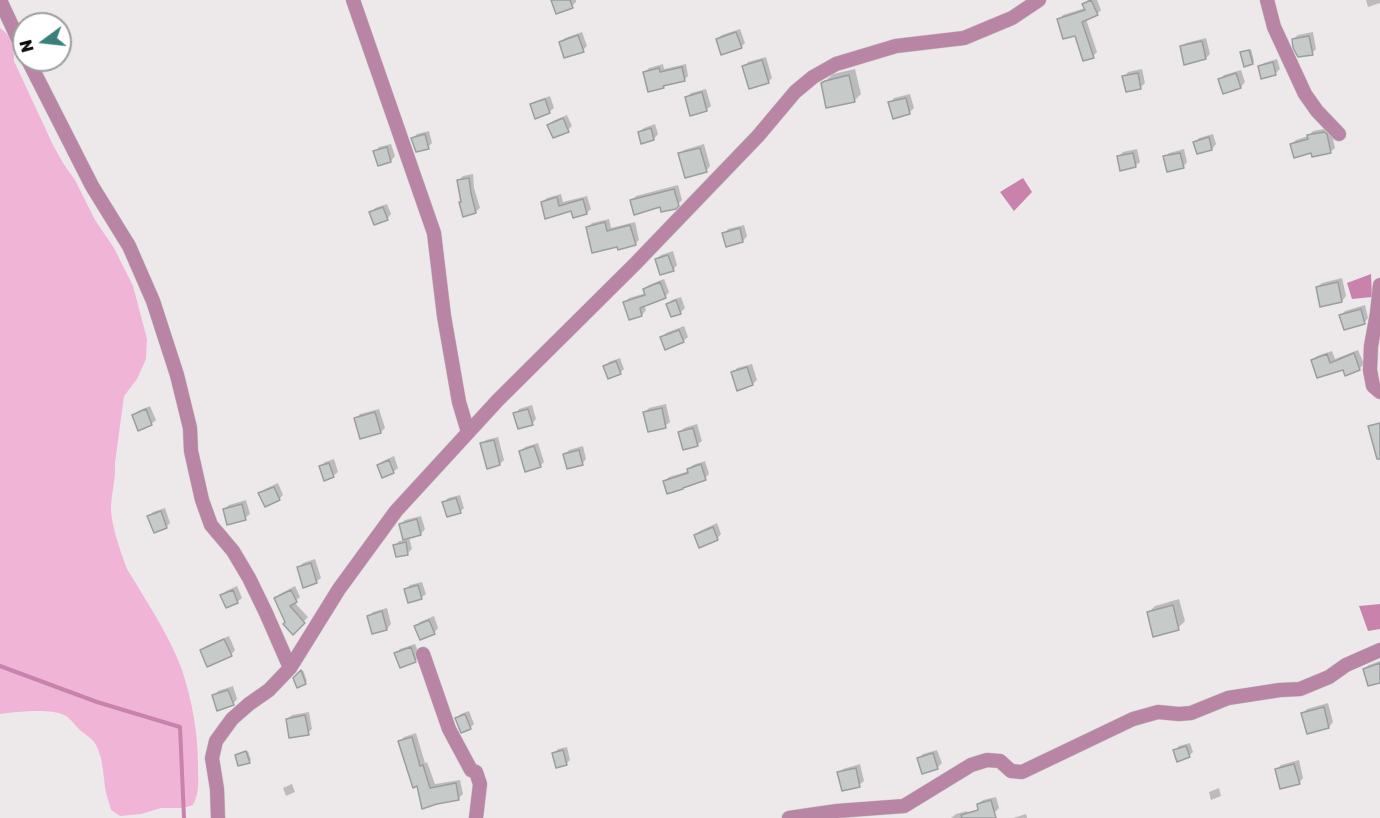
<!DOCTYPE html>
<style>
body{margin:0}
#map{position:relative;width:1380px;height:818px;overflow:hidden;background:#ede9eb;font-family:"Golos Text",sans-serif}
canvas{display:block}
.north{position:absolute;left:12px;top:12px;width:60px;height:60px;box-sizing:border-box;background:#fff;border:2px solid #9e9e9e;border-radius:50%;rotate:255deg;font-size:16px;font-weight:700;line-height:24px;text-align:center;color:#0d0c0d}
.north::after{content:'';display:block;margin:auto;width:21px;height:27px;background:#39807a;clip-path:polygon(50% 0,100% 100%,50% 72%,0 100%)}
</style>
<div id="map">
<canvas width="1380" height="818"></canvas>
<div class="north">N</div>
</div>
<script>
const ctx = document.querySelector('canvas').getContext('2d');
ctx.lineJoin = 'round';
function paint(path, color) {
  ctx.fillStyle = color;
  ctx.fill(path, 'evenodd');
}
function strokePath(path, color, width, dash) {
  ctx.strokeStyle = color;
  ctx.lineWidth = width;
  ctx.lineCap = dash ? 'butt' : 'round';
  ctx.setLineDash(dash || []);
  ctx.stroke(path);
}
const green = new Path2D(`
 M0,28C12,36 14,47 14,61L53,145L63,163L75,180L95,220L114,248L133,286L147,339L146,359L137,379L124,396L115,463C116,477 112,491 111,505C110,522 121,553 127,569C146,601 169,634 182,670C192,700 198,733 198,765C198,780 200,791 193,805L183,808H161L141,814L120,816L111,810C109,802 106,795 105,787C103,773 103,760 97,747C94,739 87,736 81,731C75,726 71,718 64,715C50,708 16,712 0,714Z`);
const water = new Path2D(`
 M1023,178L1032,192L1014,211L1000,192Z
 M1371,274L1372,297L1352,299L1347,283Z
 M1380,604V629L1368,631L1359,606Z`);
const shadow = new Path2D(`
 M553,0H576V2L572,6Z
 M1088,0H1097L1101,10L1097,14L1086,19L1097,52L1093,56L1076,34L1059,20L1063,15L1085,8L1084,4Z
 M1366,0H1380V3L1368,7Z
 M740,29L745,43L741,47L717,39L722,35Z
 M582,32L587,46L583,50L560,42L565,38Z
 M1313,32L1316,49L1312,53L1293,39L1298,35Z
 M1206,38L1210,54L1206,58L1181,47L1186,43Z
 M1251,49L1254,61L1253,63L1242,52Z
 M766,57L772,78L768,82L744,67L748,62Z
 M1277,59L1280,69L1276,73L1262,77L1259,67L1264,63Z
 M663,64L664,69L686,64L688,76L684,80L666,84L663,87L645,72L649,68Z
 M855,69L861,94L854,101L822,84L833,74Z
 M1142,69L1145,83L1141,87L1124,77L1128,72Z
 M1241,70L1245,82L1241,87L1224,92L1220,80L1224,75Z
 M706,89L711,106L706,110L687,97L691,93Z
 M910,94L914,108L909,113L890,103L894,98Z
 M550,96L554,108L549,112L532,105L536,101Z
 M567,115L572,126L568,130L549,125L553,121Z
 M655,124L658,134L654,139L639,132L644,128Z
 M1329,128L1331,130L1335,148L1330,152L1312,151L1291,144L1296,140L1308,136L1313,131Z
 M429,131L432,143L428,147L413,138L417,134Z
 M1213,134L1216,144L1212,149L1195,142L1199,138Z
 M391,144L395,156L391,161L375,152L379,147Z
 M704,144L710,166L706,171L680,154L684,150Z
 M1137,149L1140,162L1135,166L1119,156L1123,152Z
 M1184,149L1187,162L1183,167L1164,157L1169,153Z
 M473,174L474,188L480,208L475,212L463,200L459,180L463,176Z
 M678,185L682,200L675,207L631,201L636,196Z
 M561,194L563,202L587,196L591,209L587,213L542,202L547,198Z
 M387,204L391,214L387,219L371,213L375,208Z
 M609,219L611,228L635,222L639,240L635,244L618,245L588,227L592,223Z
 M744,225L747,236L743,241L724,234L728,229Z
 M673,251L677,265L673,270L656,259L661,255Z
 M1342,278L1346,296L1342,301L1317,287L1322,283Z
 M664,279L669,292L665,297L644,305L646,310L642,315L625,302L629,298L646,293L644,289L649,285Z
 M681,297L685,308L680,313L668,304L672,300Z
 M1365,305L1368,318L1364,323L1341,315L1345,311Z
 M684,326L688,337L683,341L662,338L666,333Z
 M1358,350L1364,364L1359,369L1344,368L1312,360L1317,356L1332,351L1335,359Z
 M620,358L624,369L620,373L605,366L609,362Z
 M752,364L757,380L753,384L733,373L737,368Z
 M666,404L670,422L665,426L645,412L649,408Z
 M532,405L536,419L532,424L515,414L519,409Z
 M150,406L156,420L151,424L134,415L138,411Z
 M379,409L385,428L381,432L356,419L360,414Z
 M697,424L702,441L697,445L680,432L684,428Z
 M498,437L504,460L500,464L482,444L486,440Z
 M538,443L544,462L540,466L520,452L525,447Z
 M583,446L586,459L582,464L565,454L569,450Z
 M394,456L398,468L393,472L378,465L383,461Z
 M334,459L338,472L333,476L321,466L325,462Z
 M705,461L709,474L705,478L664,482L669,477L689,471V469L693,465Z
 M278,483L283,495L279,499L260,494L265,489Z
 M460,495L464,508L460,512L444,502L448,498Z
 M246,500L250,514L245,518L224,509L229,505Z
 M165,508L170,523L166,527L149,516L153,512Z
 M421,516L425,529L421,534L409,537L412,549L408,553L395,546L399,541L405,540L401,524L405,520Z
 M717,523L721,534L717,539L695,535L700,531Z
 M315,559L321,578L316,582L299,567L303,563Z
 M422,582L426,594L421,598L405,590L410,585Z
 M237,586L242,598L237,602L222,595L226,591Z
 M295,586L300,597L294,602L308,617L293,633L275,598L280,594Z
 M1179,599L1185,621L1178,628L1148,613L1155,606Z
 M387,608L391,624L387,629L369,616L373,612Z
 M434,616L438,628L434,633L416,626L420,622Z
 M229,636L235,650L231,655L201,651L206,646Z
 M415,644L420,656L415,661L396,653L400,649Z
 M1380,661V681L1364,669L1369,665Z
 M303,670L307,681L298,686L295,678Z
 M233,686L237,699L233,704L214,696L218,691Z
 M1328,703L1333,722L1329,727L1303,713L1307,709Z
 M469,711L474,724L470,728L456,718L461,714Z
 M309,712L312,729L308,733L287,719L292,715Z
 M416,733L425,763L427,762L435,784L460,780L463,794L459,798L418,785L400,741L404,737Z
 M1190,743L1193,752L1189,756L1175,751L1179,746Z
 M567,747L570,760L566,764L554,754L558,749Z
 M937,750L942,763L937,768L918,759L923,754Z
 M248,751L251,760L249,762L236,755Z
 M1299,760L1303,778L1299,783L1277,769L1281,765Z
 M860,764L864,781L859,785L839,773L843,769Z
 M292,784L295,792L286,796L283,788Z
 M1219,788L1221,796L1211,800L1209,792Z
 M996,797L999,808L994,813L978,804L983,800Z
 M967,811L969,818H951L956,814Z
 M1026,814L1027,818H1013Z`);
const stream = new Path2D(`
 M0,666L97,702L180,727L184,818`);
const building = new Path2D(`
 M551,0H570L573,8L556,14Z
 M1091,0L1098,15L1082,22L1094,58L1083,61L1075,36L1063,39L1057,19L1085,10L1082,4Z
 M736,32L742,48L721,55L716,39Z
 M578,35L584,52L564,58L559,42Z
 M1309,36L1313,55L1298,57L1293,48L1292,39Z
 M1202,41L1206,59L1184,65L1180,46Z
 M1249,50L1253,64L1244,67L1240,52Z
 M762,60L769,83L749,89L742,66Z
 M1273,62L1276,75L1261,79L1258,66Z
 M682,67L685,81L663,86L664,88L648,92L643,72L659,68L660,72Z
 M1138,73L1141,89L1126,92L1122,76Z
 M1236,73L1241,88L1223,94L1218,79Z
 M849,75L855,102L826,108L821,83L825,81Z
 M702,92L707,111L690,116L685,97Z
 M906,98L910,114L893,119L888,102Z
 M545,99L550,113L535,119L530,104Z
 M563,118L569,132L553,138L547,125Z
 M651,128L654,140L641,144L638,132Z
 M1324,132L1327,134L1331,153L1312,157L1311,153L1294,158L1290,144L1308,139L1307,135Z
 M425,134L429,149L416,152L411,138Z
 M1209,137L1212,150L1197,154L1193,142Z
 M387,147L391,162L378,166L373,151Z
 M700,148L707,172L685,178L678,153Z
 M1133,153L1136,167L1120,171L1117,156Z
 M1180,153L1184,168L1167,172L1163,156Z
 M469,178L471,193L476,213L463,217L459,202H461L457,180Z
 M674,189L679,206L676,209L661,212L660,207L634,215L630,200Z
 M557,197L559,206L583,199L587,214L573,218L571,211L545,219L541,202Z
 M383,207L388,220L374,225L369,212Z
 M605,222L607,231L630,225L636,245L618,250L617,247L592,253L586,227Z
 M740,228L743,242L726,247L722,233Z
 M668,255L674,271L660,275L655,259Z
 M660,282L666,298L640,308L642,316L629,320L623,302L645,295L643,289Z
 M1338,282L1342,302L1320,307L1316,287Z
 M676,300L681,314L671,317L666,304Z
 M1361,309L1365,324L1344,330L1339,315Z
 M679,330L684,342L665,350L660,337Z
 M1354,353L1360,370L1345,376L1343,370L1317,378L1311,360L1327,354L1330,363Z
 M616,361L621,374L608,379L603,366Z
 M747,367L753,385L737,391L731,372Z
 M662,408L666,428L648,432L643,412Z
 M146,409L152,425L138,431L132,415Z
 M528,409L533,425L518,429L513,413Z
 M375,412L381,433L360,439L354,418Z
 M1380,423V459H1377L1368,426Z
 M693,428L698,446L683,450L678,432Z
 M494,440L500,465L487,469L480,443Z
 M534,446L541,467L525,472L519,451Z
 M579,450L583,465L567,469L563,454Z
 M389,460L394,473L382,478L377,465Z
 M329,463L334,477L324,481L319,466Z
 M701,464L706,480L683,488V489L667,494L663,481L688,473L687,469Z
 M274,487L280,500L265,507L258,493Z
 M456,498L461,513L447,517L442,502Z
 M242,504L246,520L227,525L223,509Z
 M161,511L167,528L154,533L147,516Z
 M417,519L421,535L403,540L399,524Z
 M713,527L718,540L699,548L694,535Z
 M406,542L408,555L396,557L393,545Z
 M311,563L317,583L303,588L297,567Z
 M418,585L422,599L408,603L404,589Z
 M233,590L238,603L226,608L220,595Z
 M291,590L297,602L290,606L305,623L293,635L283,624L285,622L274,598Z
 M1173,605L1179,630L1153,637L1147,612Z
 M382,611L387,630L372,634L367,616Z
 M429,620L435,634L420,640L414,626Z
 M224,639L232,656L207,667L200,650Z
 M411,647L416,662L400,668L394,653Z
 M1380,663V683L1368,686L1363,669Z
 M301,670L306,684L297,688L293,678Z
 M228,690L234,705L217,711L212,695Z
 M1324,707L1329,728L1307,734L1301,713Z
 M465,714L471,729L461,733L455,718Z
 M305,715L309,735L289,738L286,719Z
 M412,737L420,766L423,765L430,788L456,783L459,800L437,804L422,809L417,786L413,788L398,741Z
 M1186,746L1190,757L1177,762L1173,750Z
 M563,750L567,765L556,768L552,753Z
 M246,751L250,763L238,766L235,755Z
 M933,753L938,769L922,774L917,758Z
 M1294,764L1300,784L1280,789L1275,769Z
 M856,768L860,787L842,791L837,772Z
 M991,800L996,818H962L961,815L978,810L977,804Z`);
const minor = new Path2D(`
 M0,0L24,52
 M353,0L434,233L444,316L459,402L468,432
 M1267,0L1274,27L1305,94L1317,111L1339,134
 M28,60L92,186L129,246L153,301L177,375L190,428L191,451L202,500L211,525L233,551L249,578L266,613L290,668
 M1380,285L1377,313L1371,346L1370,370L1373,386L1380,392
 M423,654L449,729L471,770L476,772L480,784L476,818
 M218,818L217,789L212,758L216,741L232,719L249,704L269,690L290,668L339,589L396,511L498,400L635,264L758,136L795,92L813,77L836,64L896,46L964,38L1012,18L1039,0
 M789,818L837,811L904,806L971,765L987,760L1000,761L1011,771L1022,772L1133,719L1158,712L1179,714L1191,713L1228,698L1280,690L1300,689L1329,677L1346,665L1380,650`);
paint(green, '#f0b4d7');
paint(water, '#c882ac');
paint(shadow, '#0003');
strokePath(stream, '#c882ac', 4);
paint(building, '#c6cac9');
strokePath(building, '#9a9e9e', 1.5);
strokePath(minor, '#c9c6c7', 15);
strokePath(minor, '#b886a4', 14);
</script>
